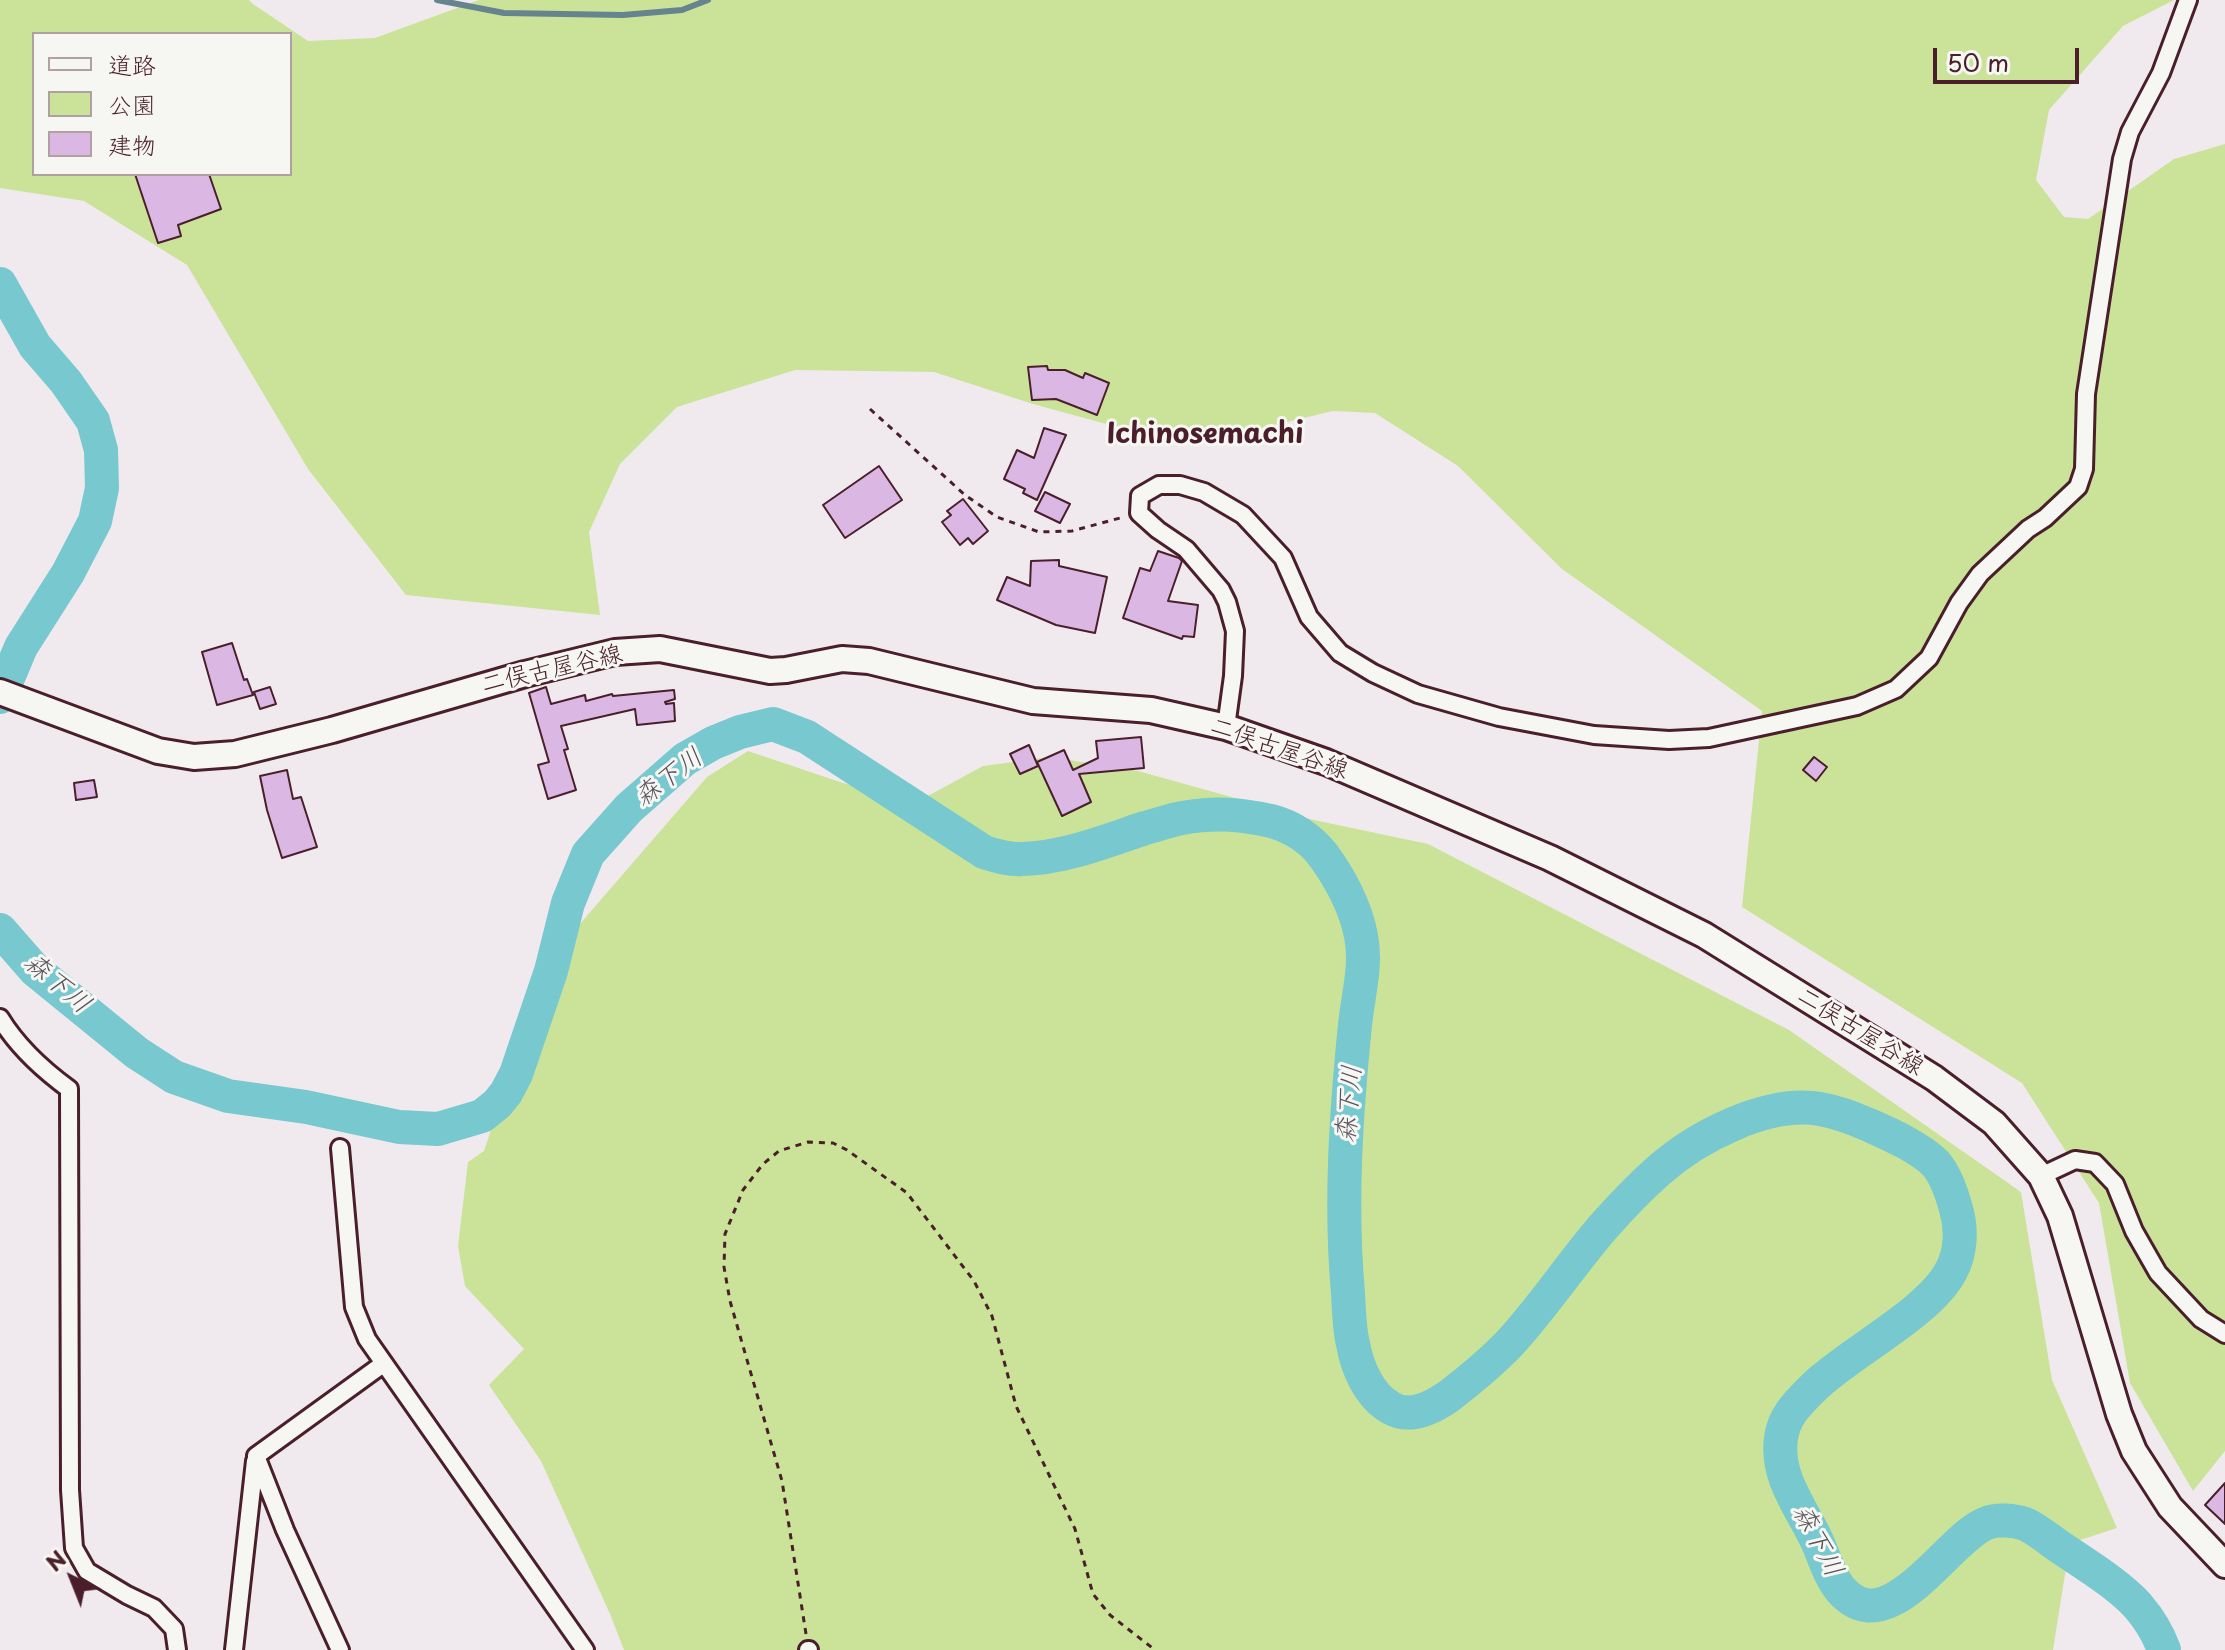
<!DOCTYPE html>
<meta charset="utf-8">
<style>
body{margin:0}
#map{position:relative;width:2225px;height:1650px;overflow:hidden;background:#f0eaef;font-family:"Playpen Sans","Klee One",sans-serif}
canvas{display:block}
.legend{position:absolute;left:32px;top:32px;width:260px;height:144px;box-sizing:border-box;background:#f6f6f2;border:2px solid #b1a0a2;margin:0;padding:10px 14px;list-style:none;font-size:24px;color:#4a1f2b}
.legend li{display:flex;align-items:center;gap:16px;height:40px}
.legend b{width:40px;border:2px solid #b1a0a2}
.north{position:absolute;left:32px;top:1538px;width:80px;height:80px;-webkit-text-stroke:6px #f6f6f2;paint-order:stroke;rotate:317deg;font-size:22px;font-weight:700;line-height:32px;text-align:center;color:#4a1f2b}
.north::after{content:'';display:block;margin:auto;width:28px;height:36px;background:#4a1f2b;clip-path:polygon(50% 0,100% 100%,50% 72%,0 100%)}
.scale{position:absolute;left:1933px;top:48px;width:146px;height:36px;box-sizing:border-box;border:4px solid #4a1f2b;border-top:0;padding-left:10px;font-size:24px;line-height:28px;white-space:nowrap;color:#4a1f2b;-webkit-text-stroke:6px #f6f6f2;paint-order:stroke}
</style>
<div id="map">
<canvas width="2225" height="1650"></canvas>
<ul class="legend">
<li><b style="height:10px;background:#f6f6f2"></b>道路</li>
<li><b style="height:22px;background:#cae399"></b>公園</li>
<li><b style="height:22px;background:#dab8e3"></b>建物</li>
</ul>
<div class="north">N</div>
<div class="scale">50 m</div>
</div>
<script>
const ctx = document.querySelector('canvas').getContext('2d');
ctx.lineJoin = 'round';
function paint(path, color) {
  ctx.fillStyle = color;
  ctx.fill(path, 'evenodd');
}
function strokePath(path, color, width, dash) {
  ctx.strokeStyle = color;
  ctx.lineWidth = width;
  ctx.lineCap = dash ? 'butt' : 'round';
  ctx.setLineDash(dash || []);
  ctx.stroke(path);
}
function label(font, color, halo, rows, align = 'center') {
  ctx.font = font + ' "Playpen Sans","Klee One",sans-serif';
  ctx.lineWidth = 6;
  ctx.setLineDash([]);
  ctx.textBaseline = 'middle';
  ctx.strokeStyle = halo;
  ctx.fillStyle = color;
  for (const [text, x, y, turn = 0] of rows) {
    ctx.save();
    ctx.translate(x, y);
    ctx.rotate((+turn || 0) * Math.PI / 180);
    ctx.textAlign = isNaN(turn) ? turn : align;
    if (halo) ctx.strokeText(text, 0, 0);
    ctx.fillText(text, 0, 0);
    ctx.restore();
  }
}
const green = new Path2D(`
 M0,0H249L253,4L308,41L375,38L479,0H2174L2123,26L2049,110L2036,180L2064,217L2088,219L2174,159L2225,144V1451L2193,1491L2130,1383L2099,1203L2022,1083L1742,907L1762,711L1562,569L1458,466L1375,413L1333,411L1262,428L1132,431L1033,404L934,372L795,370L677,407L620,464L589,532L600,615L406,595L308,469L187,265L84,201L0,188ZM34,34H290V174H34Z
 M748,751L843,783L917,802L983,766L1050,757L1138,771L1314,820L1428,844L1789,1030L2021,1192L2052,1380L2117,1528L2077,1541L2066,1568L2053,1650H624L610,1614L541,1461L489,1385L524,1349L465,1286L458,1246L468,1162L484,1151L547,962L707,777Z`);
const stream = new Path2D(`
 M437,0L504,13L623,15L682,10L708,0`);
const river = new Path2D(`
 M0,284L35,346L66,382L93,421L101,450L102,488L95,521L68,573L21,647L0,697
 M0,930L35,970L137,1053L174,1077L228,1096L306,1107L399,1127L438,1129L482,1116L497,1104L506,1093L516,1074L551,971L568,903L588,854L629,808L685,759L713,743L740,732L773,724L807,737L984,852C997,856 1009,860 1022,859C1064,858 1106,841 1145,828C1157,825 1170,820 1182,818C1214,812 1240,814 1271,821C1291,826 1311,839 1323,855C1340,878 1356,908 1361,936C1367,965 1358,995 1355,1025C1346,1114 1340,1204 1348,1293C1349,1309 1349,1328 1353,1344C1357,1367 1369,1396 1391,1408C1410,1419 1432,1408 1449,1396C1470,1380 1489,1364 1507,1346C1542,1309 1570,1265 1604,1226C1620,1208 1639,1188 1657,1172C1696,1137 1767,1100 1820,1109C1837,1112 1853,1118 1869,1125C1889,1134 1919,1147 1935,1163C1946,1175 1952,1194 1956,1209C1962,1229 1961,1253 1951,1271C1929,1313 1852,1351 1815,1386C1799,1402 1784,1415 1781,1438C1776,1474 1797,1502 1813,1533C1823,1551 1828,1575 1841,1590C1889,1645 1949,1536 1987,1523C1997,1519 2014,1520 2025,1524C2035,1528 2047,1538 2057,1545C2083,1563 2117,1583 2138,1606C2150,1620 2158,1633 2164,1650`);
const building = new Path2D(`
 M135,174H209L221,209L178,225L181,236L158,243Z
 M1047,366L1048,370H1065L1083,378L1085,373L1109,383L1097,415L1056,399L1032,400L1028,367Z
 M1044,428L1066,435L1037,500L1023,493L1025,489L1004,479L1017,450L1034,458Z
 M879,466L902,500L845,538L823,505Z
 M1045,492L1070,504L1060,523L1035,511Z
 M963,499L988,531L973,544L968,538L960,545L942,522L951,515L947,511Z
 M1158,551L1179,558L1182,561L1168,601L1198,605L1194,637L1183,636L1182,639L1123,618L1140,568L1150,571Z
 M1059,560V566L1107,577L1095,633L1056,625L997,600L1007,577L1030,586L1031,561Z
 M232,643L244,680L247,679L253,695L217,705L202,652Z
 M270,687L276,704L260,709L254,692Z
 M546,687L551,704L585,695L586,701L612,694L613,696L674,690L675,699L665,702L666,704L674,703L675,721L637,725L635,709L561,726L568,749L564,750L576,790L548,799L538,765L549,762L529,693Z
 M1141,737L1144,768L1079,774L1091,802L1062,816L1037,762L1064,750L1073,770L1098,758L1096,741Z
 M1029,745L1038,766L1020,774L1010,754Z
 M1814,757L1827,767L1816,781L1803,770Z
 M287,770L293,799L301,797L317,847L282,858L267,810L260,776Z
 M94,780L97,797L76,800L74,783Z
 M2225,1483V1524L2205,1505Z`);
const path = new Path2D(`
 M870,409L965,495L997,517L1039,532L1072,531L1120,518
 M806,1634L782,1481L730,1301L724,1267L725,1234L743,1190L763,1164L779,1151L808,1142L833,1143L847,1150L907,1193L974,1281L992,1316L1016,1406L1075,1529L1093,1594L1110,1615L1155,1650`);
const street = new Path2D(`
 M1226,727L1233,676L1235,631L1227,602L1221,590L1186,549L1158,530L1139,513L1140,496L1159,485H1180L1204,492L1243,515L1283,558L1309,617L1340,653L1373,673L1418,694L1499,717L1594,735L1669,740L1709,738L1857,706L1896,689L1929,658L1959,603L1980,574L2028,529L2045,518L2078,487L2084,469L2086,394L2122,159L2130,132L2161,73L2188,0
 M0,1018C17,1046 43,1070 69,1089L70,1490L74,1548L87,1571L127,1595L154,1608L174,1629L177,1650
 M340,1148L354,1307L367,1339L585,1650
 M2041,1176L2075,1160L2095,1163L2115,1184L2134,1231L2158,1273L2201,1319L2225,1334
 M256,1456L285,1530L340,1650
 M256,1456L383,1364
 M234,1650L255,1461
 M808,1650H809`);
const secondary = new Path2D(`
 M0,692L158,751L194,757L235,754L332,730L525,674L615,652L660,649L770,671L786,670L842,659L869,661L1033,701L1151,710L1226,727L1326,762L1550,858L1704,935L1934,1078L1994,1123L2041,1176L2060,1216L2119,1414L2134,1451L2170,1507L2225,1565`);
const streetNames = [
 ["二俣古屋谷線",552,670,-13],
 ["二俣古屋谷線",1279,749,19],
 ["二俣古屋谷線",1860,1032,32]
];
const waterNames = [
 ["森下川",669,778,-37],
 ["森下川",57,984,40],
 ["森下川",1350,1104,-85],
 ["森下川",1817,1541,62]
];
const quarterNames = [
 ["Ichinosemachi",1205,435]
];
paint(green, '#cae399');
strokePath(stream, '#65848d', 6);
strokePath(river, '#77c8cf', 34);
paint(building, '#dab8e3');
strokePath(building, '#4a1f2b', 2);
strokePath(street, '#4a1f2b', 22);
strokePath(secondary, '#4a1f2b', 30);
strokePath(path, '#4a1f2b', 3, [6, 6]);
strokePath(street, '#f6f6f2', 16);
strokePath(secondary, '#f6f6f2', 24);
label('24px', '#4a1f2b', '#f6f6f2', streetNames);
label('italic 26px', '#58525c', '#f6f6f2', waterNames);
label('bold 28px', '#4a1f2b', '#f6f6f2', quarterNames);
</script>
